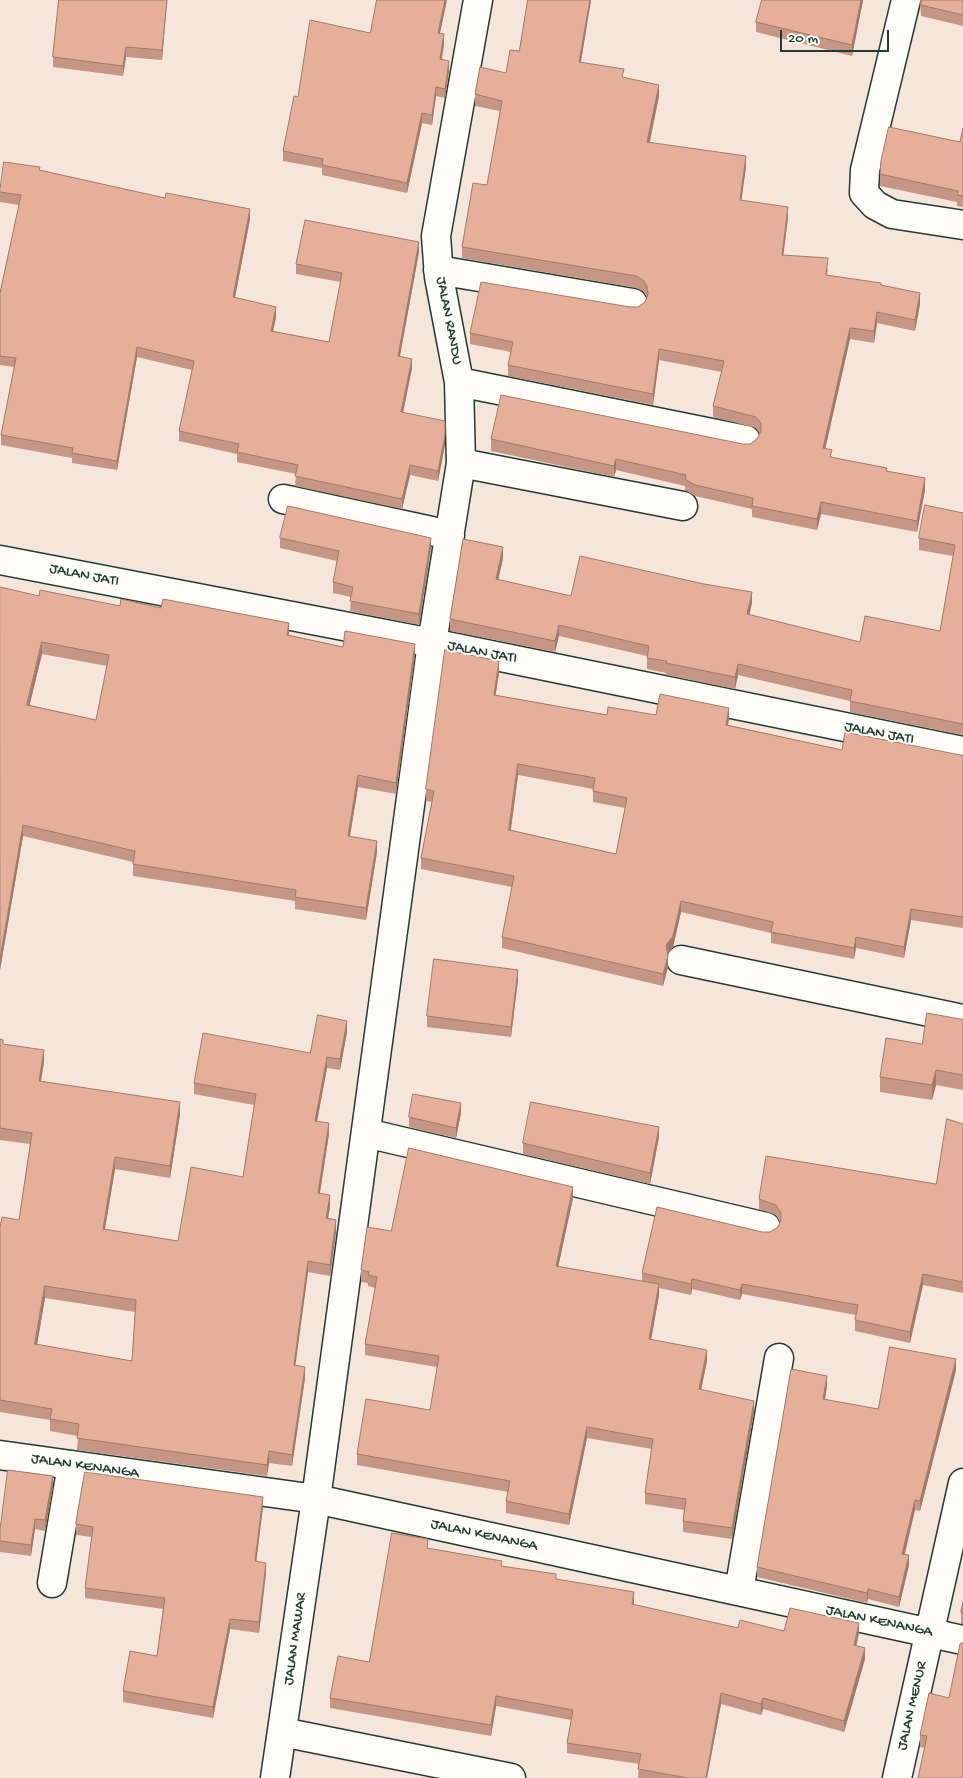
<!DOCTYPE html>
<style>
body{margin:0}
#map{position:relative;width:963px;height:1778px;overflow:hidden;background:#f6e5db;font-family:"Gochi Hand",sans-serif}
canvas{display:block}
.scale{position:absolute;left:780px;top:30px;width:109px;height:22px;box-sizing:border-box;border:2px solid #1f3d34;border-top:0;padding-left:6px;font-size:15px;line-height:18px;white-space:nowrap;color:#1f3d34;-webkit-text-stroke:4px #fdfcf7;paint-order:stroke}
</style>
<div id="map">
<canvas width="963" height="1778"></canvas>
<div class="scale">20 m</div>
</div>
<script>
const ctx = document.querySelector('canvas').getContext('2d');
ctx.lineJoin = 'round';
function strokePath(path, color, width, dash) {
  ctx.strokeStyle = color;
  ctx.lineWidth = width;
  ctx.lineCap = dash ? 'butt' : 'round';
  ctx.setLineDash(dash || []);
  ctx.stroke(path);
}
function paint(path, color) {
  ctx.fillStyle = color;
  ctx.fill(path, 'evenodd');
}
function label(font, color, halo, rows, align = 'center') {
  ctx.font = font + ' "Gochi Hand",sans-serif';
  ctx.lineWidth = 4;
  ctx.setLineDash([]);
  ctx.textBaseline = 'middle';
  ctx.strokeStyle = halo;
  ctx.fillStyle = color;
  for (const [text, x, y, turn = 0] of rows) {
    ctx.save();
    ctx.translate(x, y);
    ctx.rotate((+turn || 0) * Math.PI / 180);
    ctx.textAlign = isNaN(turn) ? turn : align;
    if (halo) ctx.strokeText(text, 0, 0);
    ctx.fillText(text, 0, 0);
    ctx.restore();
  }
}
const minor = new Path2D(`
 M906,0L865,170L864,193L875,205L892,214L963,225
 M438,270L633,303
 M459,382L746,440
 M461,463L683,506
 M283,499L450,535
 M0,560L432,643L963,751
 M681,960L963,1019
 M366,1133L766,1227
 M0,1455L316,1499L963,1640
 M52,1583L72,1465
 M739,1591L779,1358
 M282,1732L511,1778
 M275,1778L316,1499L432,643L461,463L459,382L439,277L436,236L478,0
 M897,1778L963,1483`);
const wall = new Path2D(`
 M59,0H167L162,60L126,57L123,76L53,67V57Z
 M528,0H591L581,62L624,78L659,96L650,142L746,167L741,200L788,218L783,255L828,269L827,275L881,285L920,304L915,331L877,323L874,343L850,339L825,448L832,457L887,471L925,490L917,532L821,514L817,530L752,517V509L695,496L685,490V486L616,470L614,477L491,451V439L743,444H750L757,439L760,434L756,428L713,417V406L722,372L659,360L653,405L508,376V365L511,352L470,344V333L638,307L645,302L647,297L643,291L636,288L462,258V247L487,185L500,111L475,106V94L506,73L519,51Z
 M762,0H863L852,56L756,32V22Z
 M920,0H963V26L921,16Z
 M370,33H440L444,44L442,59L449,71L445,98L436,96L432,125L422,123L407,193L322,175V168L283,161V151L298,97Z
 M963,128V207L957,206V202L880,186V174L960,142Z
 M40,170L250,219L235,298L276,317L273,331L329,342L341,282L296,274V264L419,252L400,356L412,368L403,413L445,445L438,481L410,475L402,509L295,486L296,474L237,462V454L179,441V431L192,370L137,357L117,470L72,463V458L1,445V435L14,367L0,365V293L19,205L0,202V190Z
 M963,513V735L850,712V701L738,675L735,689L666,675V673L647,669V656L559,636L555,652L450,631V619L503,558L498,580L571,596L752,603L749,615L860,642L940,631L953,556L919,550V538Z
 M280,538L431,548L419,625L350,611L351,597L333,593V582L337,561L280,548Z
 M0,587L39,596L120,606L289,635L343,647L415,656L396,794L358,787L350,836L377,852L366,920L295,909V901L133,876V862L23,836L0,970ZM42,654L107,666L96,720L29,705Z
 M499,673L495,695L607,715H656L729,719L728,725L842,750L963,755V928L911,920L904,958L856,948L854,959L771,943V933L681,912L673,947L667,954L668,967L663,986L502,948V937L512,887L421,869V858L432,802L426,801V789ZM518,775L593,789V802L625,808L616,854L511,830Z
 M518,980L511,1037L427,1027V1016Z
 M960,1019H963V1090L936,1085L932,1100L880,1092V1077L922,1044Z
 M347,1032L340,1070L327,1068L317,1121L329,1134L320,1193L330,1206L328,1219L336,1232L330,1276L308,1272L295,1365L305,1378L292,1466L269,1463L267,1476L77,1450L78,1436L50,1431V1420L0,1412V1227L19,1220L30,1144L0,1140V1039L3,1044L44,1062L41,1081L180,1114L170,1178L115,1169L105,1229L178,1241L243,1177L254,1105L194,1094V1083L310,1053ZM45,1298L135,1312L132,1361L37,1345Z
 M461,1113L456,1138L409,1127V1117Z
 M963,1124V1293L923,1285L910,1343L855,1331V1320L856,1315L742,1294L740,1300L692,1289L691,1295L659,1288V1295L651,1340L707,1361L701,1390L754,1412L732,1539L683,1532V1521L684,1510L645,1504V1493L652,1449L587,1438L569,1525L506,1513V1501L508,1492L357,1465V1454L430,1410L437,1367L365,1355V1344L375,1288L368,1286V1283L361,1282V1270L391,1231L573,1198L558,1267L642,1281V1273L762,1232H770L778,1227L780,1222L776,1215L759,1209V1199L936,1184Z
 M659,1137L650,1184L523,1154V1143Z
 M956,1370L920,1511L915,1510L905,1554L909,1565L899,1607L868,1599L867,1603L757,1577V1567L827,1386L825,1400L878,1409Z
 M53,1487L45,1531L35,1529L31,1556L0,1552V1530Z
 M263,1507L256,1562L266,1573L259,1633L230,1629L213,1718L123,1702V1691L157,1656L163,1609L85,1598V1588L92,1537L76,1535V1524Z
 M428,1549L556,1579L634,1603V1605L738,1628L859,1633L856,1646L865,1659L844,1732L763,1709L761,1715L721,1704L707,1778H638L639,1764L567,1753V1743L571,1720L496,1706L491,1736L330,1708V1698L369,1662Z
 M963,1602V1624H961V1612Z
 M949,1698L963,1778L925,1748L920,1747V1735Z`);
const shadedWall = new Path2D(`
 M167,0L162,60V50Z
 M445,0H447L438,43V33Z
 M590,0H591L579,73V62Z
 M861,0H863L852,56V45Z
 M444,34V44L440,69V59Z
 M126,47V57L123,76V66Z
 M449,61V71L445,98V89Z
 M659,85V96L647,153V142Z
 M436,87V96L432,125V115Z
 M422,113V123L407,193V183Z
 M746,156V167L740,211V200Z
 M788,207V218L782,266V255Z
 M250,209V219L233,307V297Z
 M419,242V252L398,366V356Z
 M920,293V304L915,331V320Z
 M276,307V317L271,341V331Z
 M877,312V323L874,343V331Z
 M850,328V339L823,459V448Z
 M137,347V357L117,470V461Z
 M659,349V360L653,405V394Z
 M412,359V368L401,422V412Z
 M445,435V445L438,481V471Z
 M616,459V470L614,477V466Z
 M410,465V475L402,509V499Z
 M925,478V490L917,532V521Z
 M821,502V514L817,530V519Z
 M431,538V548L419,625V614Z
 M503,547V558L496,590V579Z
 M752,592V603L747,625V614Z
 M289,623V635L287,647V635Z
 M559,625V636L555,652V641Z
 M42,642V654L27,716V705Z
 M415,644V656L396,794V783Z
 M499,661V673L494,706V695Z
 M738,664V675L735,689V677Z
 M729,708V719L726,736V725Z
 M518,764V775L509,841V830Z
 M358,775V787L348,847V836Z
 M23,825V836L0,970V959Z
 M377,841V852L366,920V908Z
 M681,901V912L673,947L666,956V945Z
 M911,909V920L904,958V947Z
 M856,937V948L854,959V948Z
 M668,956V967L663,986V974Z
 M518,970V980L511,1037V1027Z
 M347,1021V1032L340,1070V1059Z
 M44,1050V1062L39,1092V1081Z
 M327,1057V1068L315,1132V1121Z
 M936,1070V1085L932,1100V1085Z
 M180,1102V1114L170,1178V1166Z
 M461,1103V1113L456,1138V1128Z
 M329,1123V1134L318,1204V1193Z
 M659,1127V1137L650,1184V1173Z
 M115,1157V1169L103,1240V1229Z
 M573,1187V1198L556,1277V1266Z
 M330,1195V1206L326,1230V1218Z
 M336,1220V1232L330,1276V1265Z
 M308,1261V1272L294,1376V1365Z
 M923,1274V1285L910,1343V1332Z
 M692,1279V1289L691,1295V1284Z
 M659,1284V1295L649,1351V1339Z
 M742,1284V1294L740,1300V1290Z
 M45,1286V1298L35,1356V1344Z
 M707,1350V1361L699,1400V1389Z
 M956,1359V1370L920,1511V1501Z
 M305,1367V1378L292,1466V1455Z
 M827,1376V1386L823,1410V1399Z
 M754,1401V1412L732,1539V1528Z
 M587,1427V1438L569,1525V1514Z
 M269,1451V1463L267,1476V1465Z
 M53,1476V1487L45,1531V1520Z
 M263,1497V1507L255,1572V1561Z
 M915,1500V1510L902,1564V1554Z
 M35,1519V1529L31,1556V1545Z
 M909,1555V1565L899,1607V1597Z
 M266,1563V1573L259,1633V1622Z
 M868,1589V1599L867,1603V1593Z
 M634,1592V1603L632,1615V1604Z
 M230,1619V1629L213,1718V1707Z
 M859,1623V1633L854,1656V1645Z
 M865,1648V1659L844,1732V1721Z
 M721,1693V1704L707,1778H706Z
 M496,1696V1706L491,1736V1725Z
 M763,1698V1709L761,1715V1704Z`);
const building = new Path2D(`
 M59,0H167L162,50L126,47L123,66L53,57Z
 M377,0H445L438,33L444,34L440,59L449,61L445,89L436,87L432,115L422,113L407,183L322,165L323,159L283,151L294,96L298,97L310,20L370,33Z
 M528,0H590L579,62L624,69L622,77L659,85L647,142L746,156L740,200L788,207L782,255L828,258L826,275L881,283V285L920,293L915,320L877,312L874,331L850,328L823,448L832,450L830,457L887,468L886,471L925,478L917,521L821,502L817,519L752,506L753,498L695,485L685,479L686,475L616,459L614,466L491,439L501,395L743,444H750L757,439L761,431V423L756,417L713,406L724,361L659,349L653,394L508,365L513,342L470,333L481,282L630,307H638L645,302L648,294L647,286L643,280L636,276L462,247L473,183L487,185L502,101L475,94L480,67L506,73L510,50L519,51Z
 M762,0H861L852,45L756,22Z
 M922,0H963V15L921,5Z
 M889,127L960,142L963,128V196L957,195L958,191L880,174L881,161Z
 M4,162L40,167L39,170L165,198L166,193L250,209L233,297L276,307L271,331L329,342L342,273L296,264L305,220L419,242L398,356L412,359L401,412L445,421V435L438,471L410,465L402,499L295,476L298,465L237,452L239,444L179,431L194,361L137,347L117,461L72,453L73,448L1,435L16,358L0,356V293L21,195L0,192Z
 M925,505L963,513V724L850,701L852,690L738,664L735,677L666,663L667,661L647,658L649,646L559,625L555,641L450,619L463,539L503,547L496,579L571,596L580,556L704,584L752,592L747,614L860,642L865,616L940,631L955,545L919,538Z
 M288,506L431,538L419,614L350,601L353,587L333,582L339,551L280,538Z
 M0,587L39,596L40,590L120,606L121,599L161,608L163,599L289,623L287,635L343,647L345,631L415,644L396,783L358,775L348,836L377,841L366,908L295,897L296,890L133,864L135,851L23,825L0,959ZM42,642L109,655L96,720L27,705Z
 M445,650L499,661L494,695L607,715L608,707L656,715L660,694L729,708L726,725L842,750L845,732L960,755H963V917L911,909L904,947L856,937L854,948L771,932L773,922L681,901L673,936L666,945L668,956L663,974L502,937L514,876L421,858L434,791L426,789ZM518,764L595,778L593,791L627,798L616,854L509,830Z
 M434,959L518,970L511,1027L427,1016Z
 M927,1013L960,1019H963V1075L936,1070L932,1085L880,1077L886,1038L922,1044Z
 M318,1015L347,1021L340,1059L327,1057L315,1121L329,1123L318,1193L330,1195L326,1218L336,1220L330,1265L308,1261L294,1365L305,1367L292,1455L269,1451L267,1465L77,1438L79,1424L50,1419L52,1409L0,1400V1227L2,1217L19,1220L32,1133L0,1128V1039L3,1040V1044L44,1050L39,1081L180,1102L170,1166L115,1157L103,1229L178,1241L191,1167L243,1177L256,1094L194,1083L203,1033L310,1053ZM45,1286L136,1300L132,1361L35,1344Z
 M413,1094L461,1103L456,1128L409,1117Z
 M531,1102L659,1127L650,1173L523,1143Z
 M947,1119L963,1124V1282L923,1274L910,1332L855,1320L858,1305L742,1284L740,1290L692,1279L691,1284L642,1273L657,1207L762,1232H770L778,1227L781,1220V1213L776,1205L759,1199L766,1156L936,1184Z
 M409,1148L573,1187L556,1266L659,1284L649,1339L707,1350L699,1389L754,1401L732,1528L683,1521L686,1499L645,1493L653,1439L587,1427L569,1514L506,1501L510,1481L357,1454L366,1399L430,1410L439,1356L365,1344L377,1277L368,1275L369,1272L361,1270L367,1227L391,1231Z
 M890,1347L956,1359L920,1501L915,1500L902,1554L909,1555L899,1597L868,1589L867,1593L757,1567L791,1369L827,1376L823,1399L878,1409Z
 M8,1470L53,1476L45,1520L35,1519L31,1545L0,1541V1530Z
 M85,1472L263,1497L255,1561L266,1563L259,1622L230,1619L213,1707L123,1691L130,1651L157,1656L165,1598L85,1588L93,1527L76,1524Z
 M392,1533L428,1539L427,1548L502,1561L501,1566L556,1574V1579L634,1592L632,1604L738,1628L740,1620L784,1631L790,1608L859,1623L854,1645L865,1648L844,1721L763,1698L761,1704L721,1693L706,1778H688L638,1769L641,1754L567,1743L573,1710L496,1696L491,1725L330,1698L338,1656L369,1662Z
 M963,1602V1613L961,1612Z
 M963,1643V1778H918L927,1736L920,1735L929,1693L949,1698L960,1644Z`);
const streetNames = [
 ["JALAN RANDU",448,321,79],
 ["JALAN JATI",84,576,11],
 ["JALAN JATI",482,653,11],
 ["JALAN JATI",879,734,11],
 ["JALAN KENANGA",85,1467,8],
 ["JALAN KENANGA",484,1536,12],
 ["JALAN KENANGA",879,1622,12],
 ["JALAN MAWAR",296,1639,-82],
 ["JALAN MENUR",913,1706,-77]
];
strokePath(minor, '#1f3d34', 31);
strokePath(minor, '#fdfcf7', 28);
paint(wall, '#c59684');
paint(shadedWall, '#a07a6b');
paint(building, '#e5af99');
strokePath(building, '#a07a6b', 1);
label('15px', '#1f3d34', '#fdfcf7', streetNames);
</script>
